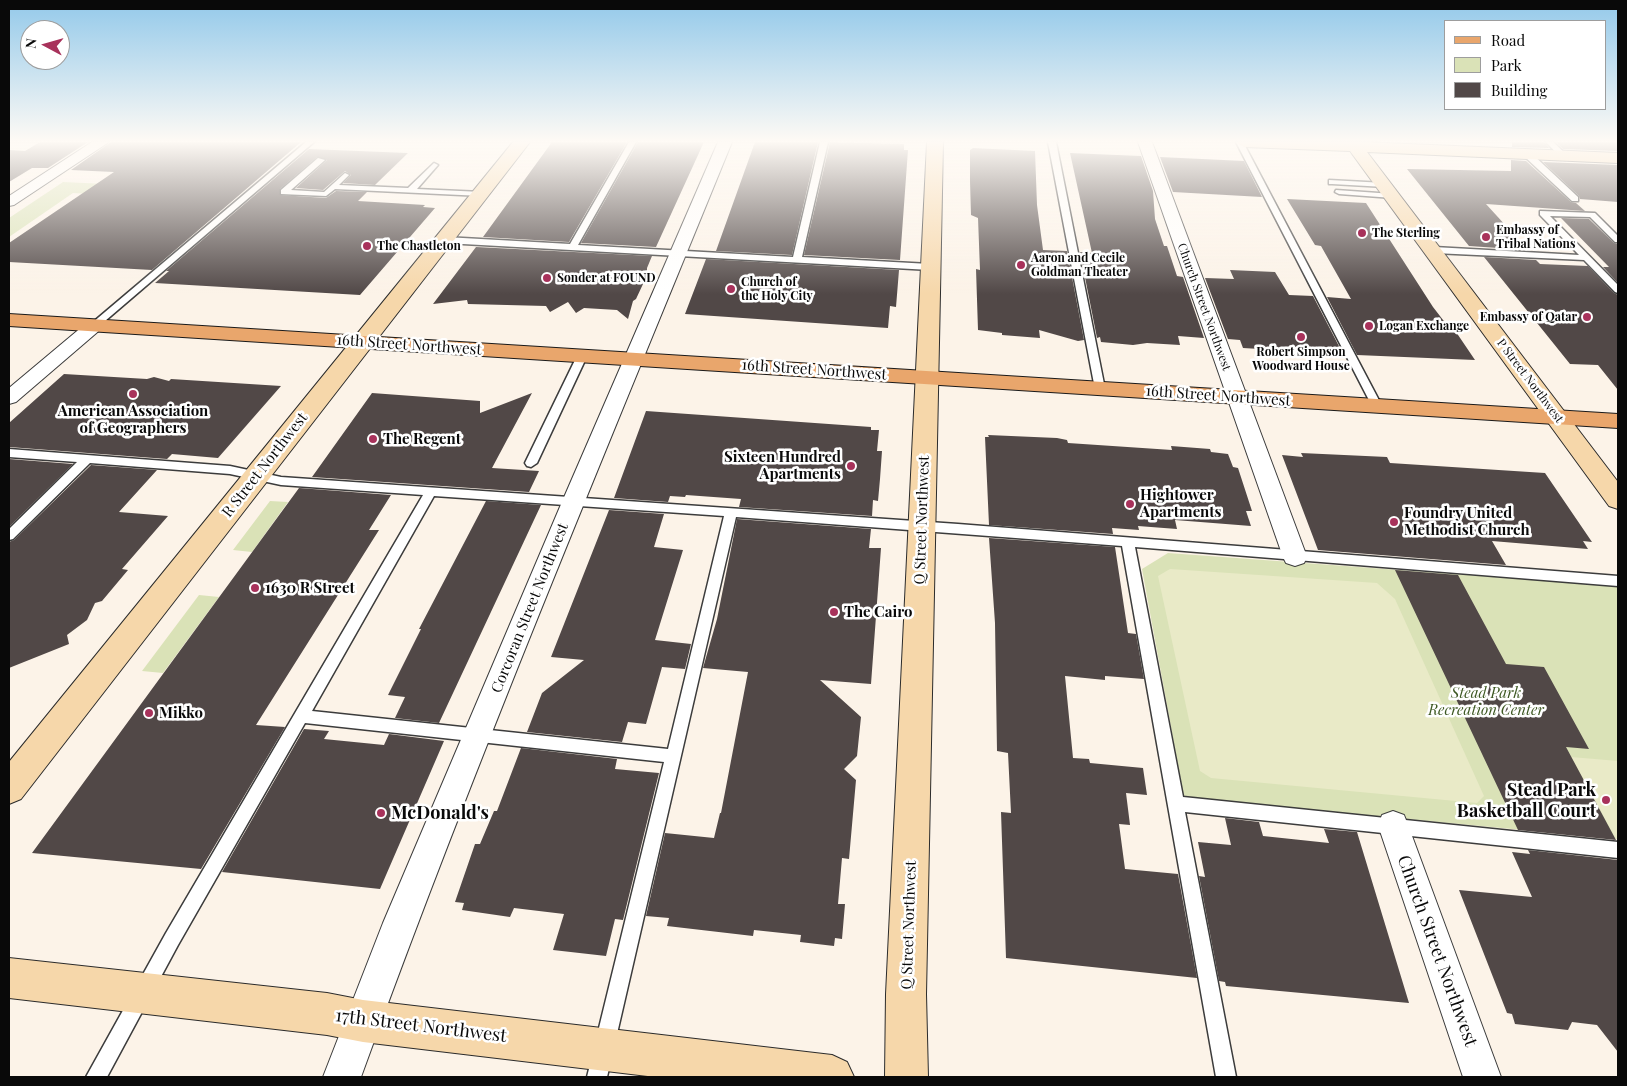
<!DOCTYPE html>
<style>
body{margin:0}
#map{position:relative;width:1627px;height:1086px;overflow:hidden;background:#fcf3e8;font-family:"Playfair Display",serif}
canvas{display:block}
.frame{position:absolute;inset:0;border:10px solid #090909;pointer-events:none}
.legend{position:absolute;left:1444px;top:20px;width:162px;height:90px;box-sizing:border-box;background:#fff;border:1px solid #9d9d9d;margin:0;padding:6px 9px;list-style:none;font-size:15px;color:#090909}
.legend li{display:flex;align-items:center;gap:10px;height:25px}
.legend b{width:25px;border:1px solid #9d9d9d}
.north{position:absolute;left:20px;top:20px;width:50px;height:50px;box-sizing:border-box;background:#fff;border:1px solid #9d9d9d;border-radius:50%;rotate:276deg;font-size:14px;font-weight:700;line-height:20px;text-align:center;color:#090909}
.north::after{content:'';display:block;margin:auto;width:18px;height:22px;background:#a8325b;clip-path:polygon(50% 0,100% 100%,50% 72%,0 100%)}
</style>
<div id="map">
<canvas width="1627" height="1086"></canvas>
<div class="frame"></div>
<ul class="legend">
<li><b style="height:6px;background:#e9a66c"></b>Road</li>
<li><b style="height:14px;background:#dae2b7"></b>Park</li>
<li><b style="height:14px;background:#514847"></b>Building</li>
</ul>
<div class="north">N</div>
</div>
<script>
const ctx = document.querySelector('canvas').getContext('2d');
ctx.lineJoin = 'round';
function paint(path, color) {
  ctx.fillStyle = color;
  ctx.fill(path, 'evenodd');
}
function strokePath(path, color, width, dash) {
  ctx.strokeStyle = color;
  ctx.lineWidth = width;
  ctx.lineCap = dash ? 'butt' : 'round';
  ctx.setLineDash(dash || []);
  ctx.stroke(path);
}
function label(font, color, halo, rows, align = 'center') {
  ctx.font = font + ' "Playfair Display",serif';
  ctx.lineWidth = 5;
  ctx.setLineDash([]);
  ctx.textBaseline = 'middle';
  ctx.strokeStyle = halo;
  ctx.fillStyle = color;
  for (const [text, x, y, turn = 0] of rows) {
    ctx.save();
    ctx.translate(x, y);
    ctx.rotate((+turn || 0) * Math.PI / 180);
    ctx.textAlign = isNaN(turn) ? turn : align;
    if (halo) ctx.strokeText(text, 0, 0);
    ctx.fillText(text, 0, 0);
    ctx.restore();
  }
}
const green = new Path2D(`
 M63,182L130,185L106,195L73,193L9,237V218Z
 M270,501L288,502L252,552L233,550Z
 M1168,553L1618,586V839L1184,798L1142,569Z
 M199,595L219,597L163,673L142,671Z`);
const pitch = new Path2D(`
 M1170,569L1377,583L1395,599L1484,796L1477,803L1211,778L1200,771L1158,576Z
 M1571,757L1618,761V839H1616Z`);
const building = new Path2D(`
 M40,142H88L48,168H32L9,182V150L25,151Z
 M111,142H301L152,270L9,262V243L114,172L71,170Z
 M552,142H627L569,242L483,237Z
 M638,142H704L656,247L581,243Z
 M755,142H818L792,255L716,251Z
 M830,142L904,144V150H908L900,260L804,255Z
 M1512,142H1544L1549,148L1512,147Z
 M1556,142H1618V151L1563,149Z
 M973,148L1035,151L1037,205L1043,250L1067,251L1084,340L1078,341L1039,330L1040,338L1002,335V333L978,330L976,269L980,270L978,218L971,215L970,181V150Z
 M309,149L408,153L375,185L343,183L351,175L345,171L323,190L296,188L327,160L317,157L280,189V195L326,198L336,191L367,192L358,201L425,205L423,207L435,208L360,295L155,283L169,271H166Z
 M1070,153L1141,156L1153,191L1155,219L1164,246H1167L1177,276L1183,277L1204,338L1178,336L1180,345L1147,343L1133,345L1101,342L1100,337L1097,338L1080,252L1092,253Z
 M1160,157L1244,161L1262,197L1173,192Z
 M1511,160L1526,161L1571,202L1576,203L1585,211L1486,204L1528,250L1469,246L1407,169L1511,171Z
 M1543,162L1618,165V202L1580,199L1579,196Z
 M1287,199L1366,203L1433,307L1450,329H1454L1475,360L1357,355L1327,297L1351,299L1321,246L1315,245Z
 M1561,218L1589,219L1614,243L1618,244V283L1603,267H1609Z
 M476,247L652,256L647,268V281L643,284L636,299L633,301L628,319L617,310L584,308L576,313L568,302L550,312L546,306L468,304L467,300L433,304Z
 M1484,257L1536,260L1540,264L1588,266L1614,293L1618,295V390L1598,365L1570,364Z
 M706,259L899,270L896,307L890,306L888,328L685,314Z
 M1230,270L1275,272L1289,295L1313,296L1343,354L1243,348L1240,340L1228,339L1205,278L1234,279Z
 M64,374L147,379L154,377L169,381L171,379L281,386L218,458L172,454L167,459L9,447V423Z
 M372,393L480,401V413L532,393L492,468L539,471L529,492L312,477Z
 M646,411L871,427V430H879L877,451H882L880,479L878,501L873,500L872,516L739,507L741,499L686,495L685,497L670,496L668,502L614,498Z
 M988,435L1057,438L1067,440L1068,443L1172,450L1171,446L1210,449L1211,452L1228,454L1233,467L1238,468L1252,511H1246L1251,526L1175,520L1177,529L1138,526L1139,530L1112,528L1113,534L989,525L985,437H989Z
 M1301,453L1387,457L1390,463L1545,473L1592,542L1583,541L1588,549L1492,541L1506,565L1318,550L1282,455L1303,457Z
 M9,459L73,464L9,527Z
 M91,465L157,470L119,512L168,516L122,569L128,570L102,601L95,603L87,620L67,635L69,644L9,668V542L14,540Z
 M299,488L391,495L369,530H379L256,725L285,727L201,869L32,853Z
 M486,501L541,505L439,723L395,718L405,697L388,695L421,629H419Z
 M609,510L664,514L654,547L683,550L655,640L691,644L685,669L662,667L646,724L628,722L622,742L527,732L542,693L584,660L551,657Z
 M737,519L871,529L869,548H881L871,684L820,680L861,717L857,756L844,769L856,780L849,859L842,858L838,904H845L842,939L835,938L834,946L800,942L801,935L754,930L753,936L667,926L669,918L646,916L665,833L714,838L720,813H721L748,672L703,668L717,619Z
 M989,538L1115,547L1128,633L1136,634L1144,679L1105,676V680L1065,676L1073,758L1089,759L1090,763L1143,768L1147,795L1126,793L1130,825L1119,824L1125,869L1178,874L1197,978L1006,958L1001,812L1011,813L1008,753L997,751L995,623Z
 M1395,570L1458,575L1506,664L1544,667L1589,749L1566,747L1616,840L1518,830Z
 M304,729L329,731L324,739L384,745L389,734L444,741L380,889L222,872Z
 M521,748L617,759L615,769L659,773L623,920L615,919L606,956L553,950L564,914L514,908L510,917L462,910L464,903L455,902L475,844H480L494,811H497Z
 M1225,818L1259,822L1263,836L1329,843L1324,829L1357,832L1409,1003L1226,986L1225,982L1219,981L1199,876L1205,877L1198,842L1231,845Z
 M1528,850L1618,860V1052L1597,1025L1572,1022L1568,1030L1515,1024L1512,1014L1507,1013L1459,890L1532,897L1512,852L1530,854Z`);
const service = new Path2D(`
 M306,142H314L98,327H92V323Z
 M629,142H636L578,245L793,257L820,142H828L802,257L930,264L934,267L930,270L445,243L441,240L445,237L570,244Z
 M1048,142H1056L1105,389L1100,392L1095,389Z
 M1236,142H1243L1382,406L1381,408L1377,409L1372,406Z
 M1546,142H1553L1568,156L1561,158Z
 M1524,152H1530L1578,197V201H1572L1524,156Z
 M318,158L325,160L291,190L324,192L345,173L349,175L339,185L408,188L434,163L438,165L417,189L482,192L486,194L482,196L335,189L326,196L281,194V190Z
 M1329,180L1385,183L1389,185L1385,187L1332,184H1329Z
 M1336,190L1393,194L1397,196L1393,198L1339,194L1335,192Z
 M1540,211L1595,213L1618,236V242H1615L1590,217L1550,216L1618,285V293L1615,292L1584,260L1434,253L1430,250L1434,247L1579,255L1540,215Z
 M582,353L587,356L537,463L531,467L527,466L525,463L577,356Z
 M9,449L230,466L281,477L958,524L1618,576V586L1135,547L1183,797L1618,842V858L1185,812L1236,1077H1216L1122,546L736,517L607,1077H587L664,762L305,723L178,945L107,1077H86L166,933L423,495L281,485L230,474L90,463L13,539L9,540V529L77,462L9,457ZM434,496L724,516L668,749L312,711Z`);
const minor = new Path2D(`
 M92,142H109L14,205L9,206V196Z
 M718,142H732C605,453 475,762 361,1077H323L383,923L562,502Z
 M1138,142H1152L1307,557L1304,563L1295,566L1286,563L1283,557Z
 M95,320L101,321L104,325L101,329L16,402L9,404V388L89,321Z
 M1393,811L1404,815L1408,825L1501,1077H1463L1378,825L1382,815Z`);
const secondary = new Path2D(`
 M513,142H530L21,799L9,804V762Z
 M927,142H943L926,994L928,1077H885L886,994Z
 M1236,142H1362L1618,153V163L1367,152L1618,482V509L1609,506L1350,151L1244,147Z
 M9,958L327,993L363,1000L832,1055L847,1062L854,1077H656L363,1042L327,1035L9,998Z`);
const primary = new Path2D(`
 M9,314L1618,414V428L9,326Z`);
const markers = [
 [1362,233,5,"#a8325b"],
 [1486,237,5,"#a8325b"],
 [367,246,5,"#a8325b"],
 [1021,265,5,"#a8325b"],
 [547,278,5,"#a8325b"],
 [731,289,5,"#a8325b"],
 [1587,317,5,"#a8325b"],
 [1369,326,5,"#a8325b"],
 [1301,337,5,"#a8325b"],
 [133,394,5,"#a8325b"],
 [373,439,5,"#a8325b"],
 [851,466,5,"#a8325b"],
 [1130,504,5,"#a8325b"],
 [1394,522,5,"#a8325b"],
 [255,588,5,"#a8325b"],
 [834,612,5,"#a8325b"],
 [149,713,5,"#a8325b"],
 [1606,800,5,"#a8325b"],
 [381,813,5,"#a8325b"]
];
const farPoinames = [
 ["Embassy of",1496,230],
 ["Tribal Nations",1496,244],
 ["The Sterling",1372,233],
 ["The Chastleton",377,246],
 ["Aaron and Cecile",1031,258],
 ["Goldman Theater",1031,272],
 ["Sonder at FOUND",557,278],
 ["Church of",741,282],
 ["the Holy City",741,296],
 ["Embassy of Qatar",1577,317,"right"],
 ["Logan Exchange",1379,326],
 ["Robert Simpson",1301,352,"center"],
 ["Woodward House",1301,366,"center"]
];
const farStreetnames = [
 ["Church Street Northwest",1204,307,70],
 ["P Street Northwest",1530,381,53]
];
const streetNames = [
 ["16th Street Northwest",409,345,4],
 ["16th Street Northwest",814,370,4],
 ["16th Street Northwest",1218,396,4],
 ["R Street Northwest",265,465,-52],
 ["Q Street Northwest",922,520,-88],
 ["Corcoran Street Northwest",530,608,-68],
 ["Q Street Northwest",909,925,-88]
];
const poiNames = [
 ["American Association",133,411,"center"],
 ["of Geographers",133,428,"center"],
 ["The Regent",383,439],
 ["Sixteen Hundred",841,457,"right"],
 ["Apartments",841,474,"right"],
 ["Hightower",1140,495],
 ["Apartments",1140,512],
 ["Foundry United",1404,513],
 ["Methodist Church",1404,530],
 ["1630 R Street",265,588],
 ["The Cairo",844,612],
 ["Mikko",159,713]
];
const parkNames = [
 ["Stead Park",1486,693],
 ["Recreation Center",1486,710]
];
const nearPoinames = [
 ["Stead Park",1596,790],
 ["Basketball Court",1596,811],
 ["McDonald's",391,813,"left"]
];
const nearStreetnames = [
 ["Church Street Northwest",1437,951,70],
 ["17th Street Northwest",421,1026,7]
];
paint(green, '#dae2b7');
paint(pitch, '#e9eac7');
paint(building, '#514847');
strokePath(service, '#3c3c3c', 3);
strokePath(minor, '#3c3c3c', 2);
strokePath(secondary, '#2b2b2b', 2);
strokePath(primary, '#1a1a1a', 2);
paint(service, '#fff');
paint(minor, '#fff');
paint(secondary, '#f6d7aa');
paint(primary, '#e9a66c');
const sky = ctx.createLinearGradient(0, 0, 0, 294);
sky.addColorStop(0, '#93c9ea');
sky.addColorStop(0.48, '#fefaf5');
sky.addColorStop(1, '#fefaf500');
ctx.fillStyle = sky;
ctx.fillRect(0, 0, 1627, 294);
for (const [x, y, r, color] of markers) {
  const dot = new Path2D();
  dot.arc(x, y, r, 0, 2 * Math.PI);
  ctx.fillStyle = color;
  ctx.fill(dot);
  strokePath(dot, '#fff', 2);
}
label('bold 12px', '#090909', '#fff', farPoinames, 'left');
label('12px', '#090909', '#fff', farStreetnames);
label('15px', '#090909', '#fff', streetNames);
label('bold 15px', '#090909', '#fff', poiNames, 'left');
label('italic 15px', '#3d5822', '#fff', parkNames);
label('bold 18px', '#090909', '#fff', nearPoinames, 'right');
label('18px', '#090909', '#fff', nearStreetnames);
</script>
